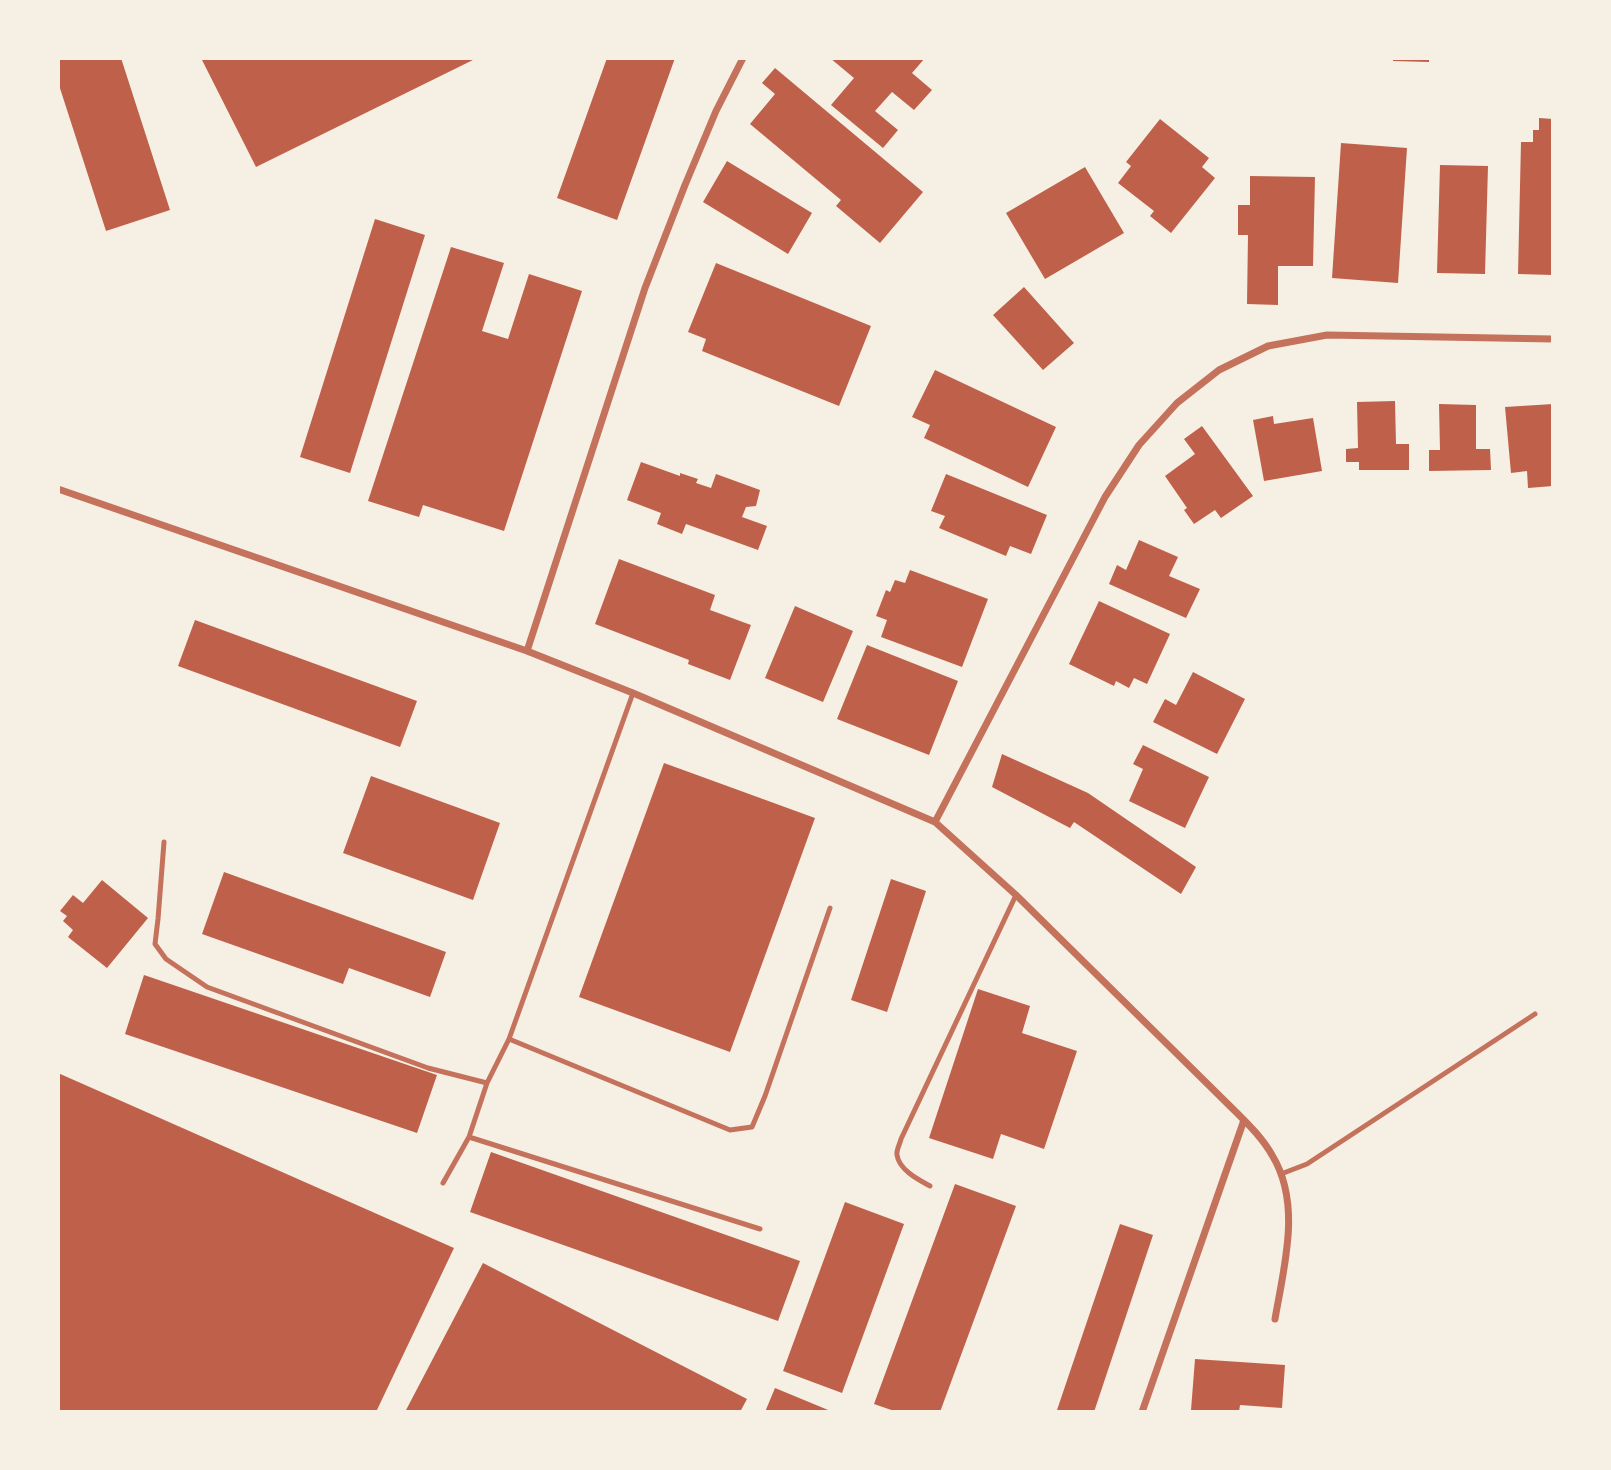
<!DOCTYPE html>
<style>
body{margin:0}
#map{position:relative;width:1611px;height:1470px;overflow:hidden;background:#f6efe4;font-family:Inter,sans-serif}
canvas{display:block}
.frame{position:absolute;inset:0;border:60px solid #f6efe4;pointer-events:none}
</style>
<div id="map">
<canvas width="1611" height="1470"></canvas>
<div class="frame"></div>
</div>
<script>
const ctx = document.querySelector('canvas').getContext('2d');
ctx.lineJoin = 'round';
function paint(path, color) {
  ctx.fillStyle = color;
  ctx.fill(path, 'evenodd');
}
function strokePath(path, color, width, dash) {
  ctx.strokeStyle = color;
  ctx.lineWidth = width;
  ctx.lineCap = dash ? 'butt' : 'round';
  ctx.setLineDash(dash || []);
  ctx.stroke(path);
}
const building = new Path2D(`
 M58,58H121L170,210L106,231L58,82Z
 M201,58H477L256,167Z
 M607,58H675L617,220L557,198Z
 M830,58H925L912,73L932,90L914,110L892,92L875,111L898,130L883,148L831,105L854,78Z
 M1393,58H1429V62L1393,61Z
 M775,68L923,192L880,243L836,206L841,200L750,124L775,94L762,83Z
 M1539,118L1553,119V275L1518,274L1521,142H1533V130H1539Z
 M1160,119L1209,158L1202,167L1215,178L1171,233L1150,216L1154,211L1118,183L1131,166L1126,162Z
 M1341,143L1407,148L1398,283L1332,278Z
 M727,161L812,213L788,254L703,202Z
 M1440,165L1488,166L1485,274L1437,273Z
 M1085,167L1124,233L1045,279L1006,213Z
 M1250,176L1315,177L1313,266H1278V305L1247,304L1248,235H1238V205H1250Z
 M375,219L425,235L350,473L300,457Z
 M451,247L504,263L482,331L508,339L529,274L582,291L504,531L423,505L419,517L368,501Z
 M716,263L871,326L839,406L702,351L706,339L688,332Z
 M1024,287L1074,343L1043,370L993,315Z
 M935,370L1056,427L1028,487L924,438L930,425L912,417Z
 M1395,401L1396,444H1409V470H1359V462H1346V449L1358,448L1357,402Z
 M1439,404L1476,405V449H1490L1491,470L1429,471V450H1440Z
 M1553,404V486L1528,488L1527,471L1511,473L1505,407Z
 M1273,416L1274,424L1313,418L1322,471L1264,481L1253,420Z
 M1202,426L1253,496L1221,518L1215,510L1194,524L1184,510L1187,508L1165,476L1195,454L1184,439Z
 M641,462L680,476V473L698,479L696,483L711,488L716,474L760,490L756,506L746,507L742,517L767,526L758,550L686,524L682,534L657,524L661,513L627,500Z
 M946,474L1047,515L1031,554L1010,546L1006,556L939,528L945,516L931,511Z
 M1139,540L1178,557L1169,576L1200,589L1186,618L1109,584L1117,565L1126,570Z
 M619,559L715,595L710,610L751,625L730,680L688,664L689,660L595,624Z
 M910,570L988,599L962,667L881,637L887,620L876,616L886,590L890,592L895,580L905,583Z
 M1099,601L1170,634L1147,684L1134,678L1129,688L1116,681L1114,686L1069,664Z
 M795,606L853,631L823,702L765,678Z
 M195,620L417,701L400,747L178,666Z
 M867,645L958,681L929,755L837,719Z
 M1193,672L1245,699L1217,754L1153,722L1165,699L1176,705Z
 M1143,745L1209,777L1185,828L1129,801L1143,769L1133,764Z
 M1002,754L1088,793L1196,867L1181,894L1074,822L1070,828L992,787Z
 M664,763L815,818L730,1052L579,997Z
 M371,776L500,823L473,900L343,853Z
 M224,872L446,952L430,997L349,968L343,984L202,934Z
 M891,879L926,891L887,1012L851,1000Z
 M102,880L148,918L107,968L68,937L73,930L63,921L67,916L60,911L73,895L83,903Z
 M144,975L437,1075L417,1133L125,1034Z
 M978,989L1030,1006L1022,1033L1077,1051L1044,1149L1001,1134L993,1159L929,1138Z
 M58,1073L454,1248L376,1412H58Z
 M491,1152L800,1261L778,1321L470,1212Z
 M955,1184L1016,1206L940,1412H897L874,1404Z
 M845,1202L904,1224L842,1393L783,1371Z
 M1120,1224L1153,1235L1094,1412H1064L1057,1410Z
 M483,1263L747,1399L740,1412H405Z
 M1195,1359L1285,1365L1282,1408L1240,1405L1239,1412L1191,1410Z
 M775,1388L833,1412H765Z`);
const service = new Path2D(`
 M164,842L158,919L155,944L166,959L207,987L428,1068L487,1083
 M509,1039L730,1130L752,1127L765,1096L830,908
 M469,1137L760,1229
 M1281,1174L1307,1164L1535,1014
 M443,1183L469,1137L487,1083L509,1039L633,693
 M930,1186C919,1180 899,1170 897,1155C896,1150 900,1144 901,1139L1016,895`);
const minor = new Path2D(`
 M58,489L527,651L633,693L935,822L1016,895L1237,1113C1250,1126 1263,1139 1272,1155C1302,1204 1284,1266 1275,1319
 M527,651L645,288L685,185L716,111L743,58
 M935,822L1105,497L1139,445L1177,403L1219,370L1268,346L1327,335L1553,339
 M1142,1412L1244,1120`);
paint(building, '#bf614a');
strokePath(service, '#c5725c', 5);
strokePath(minor, '#c5725c', 7);
</script>
